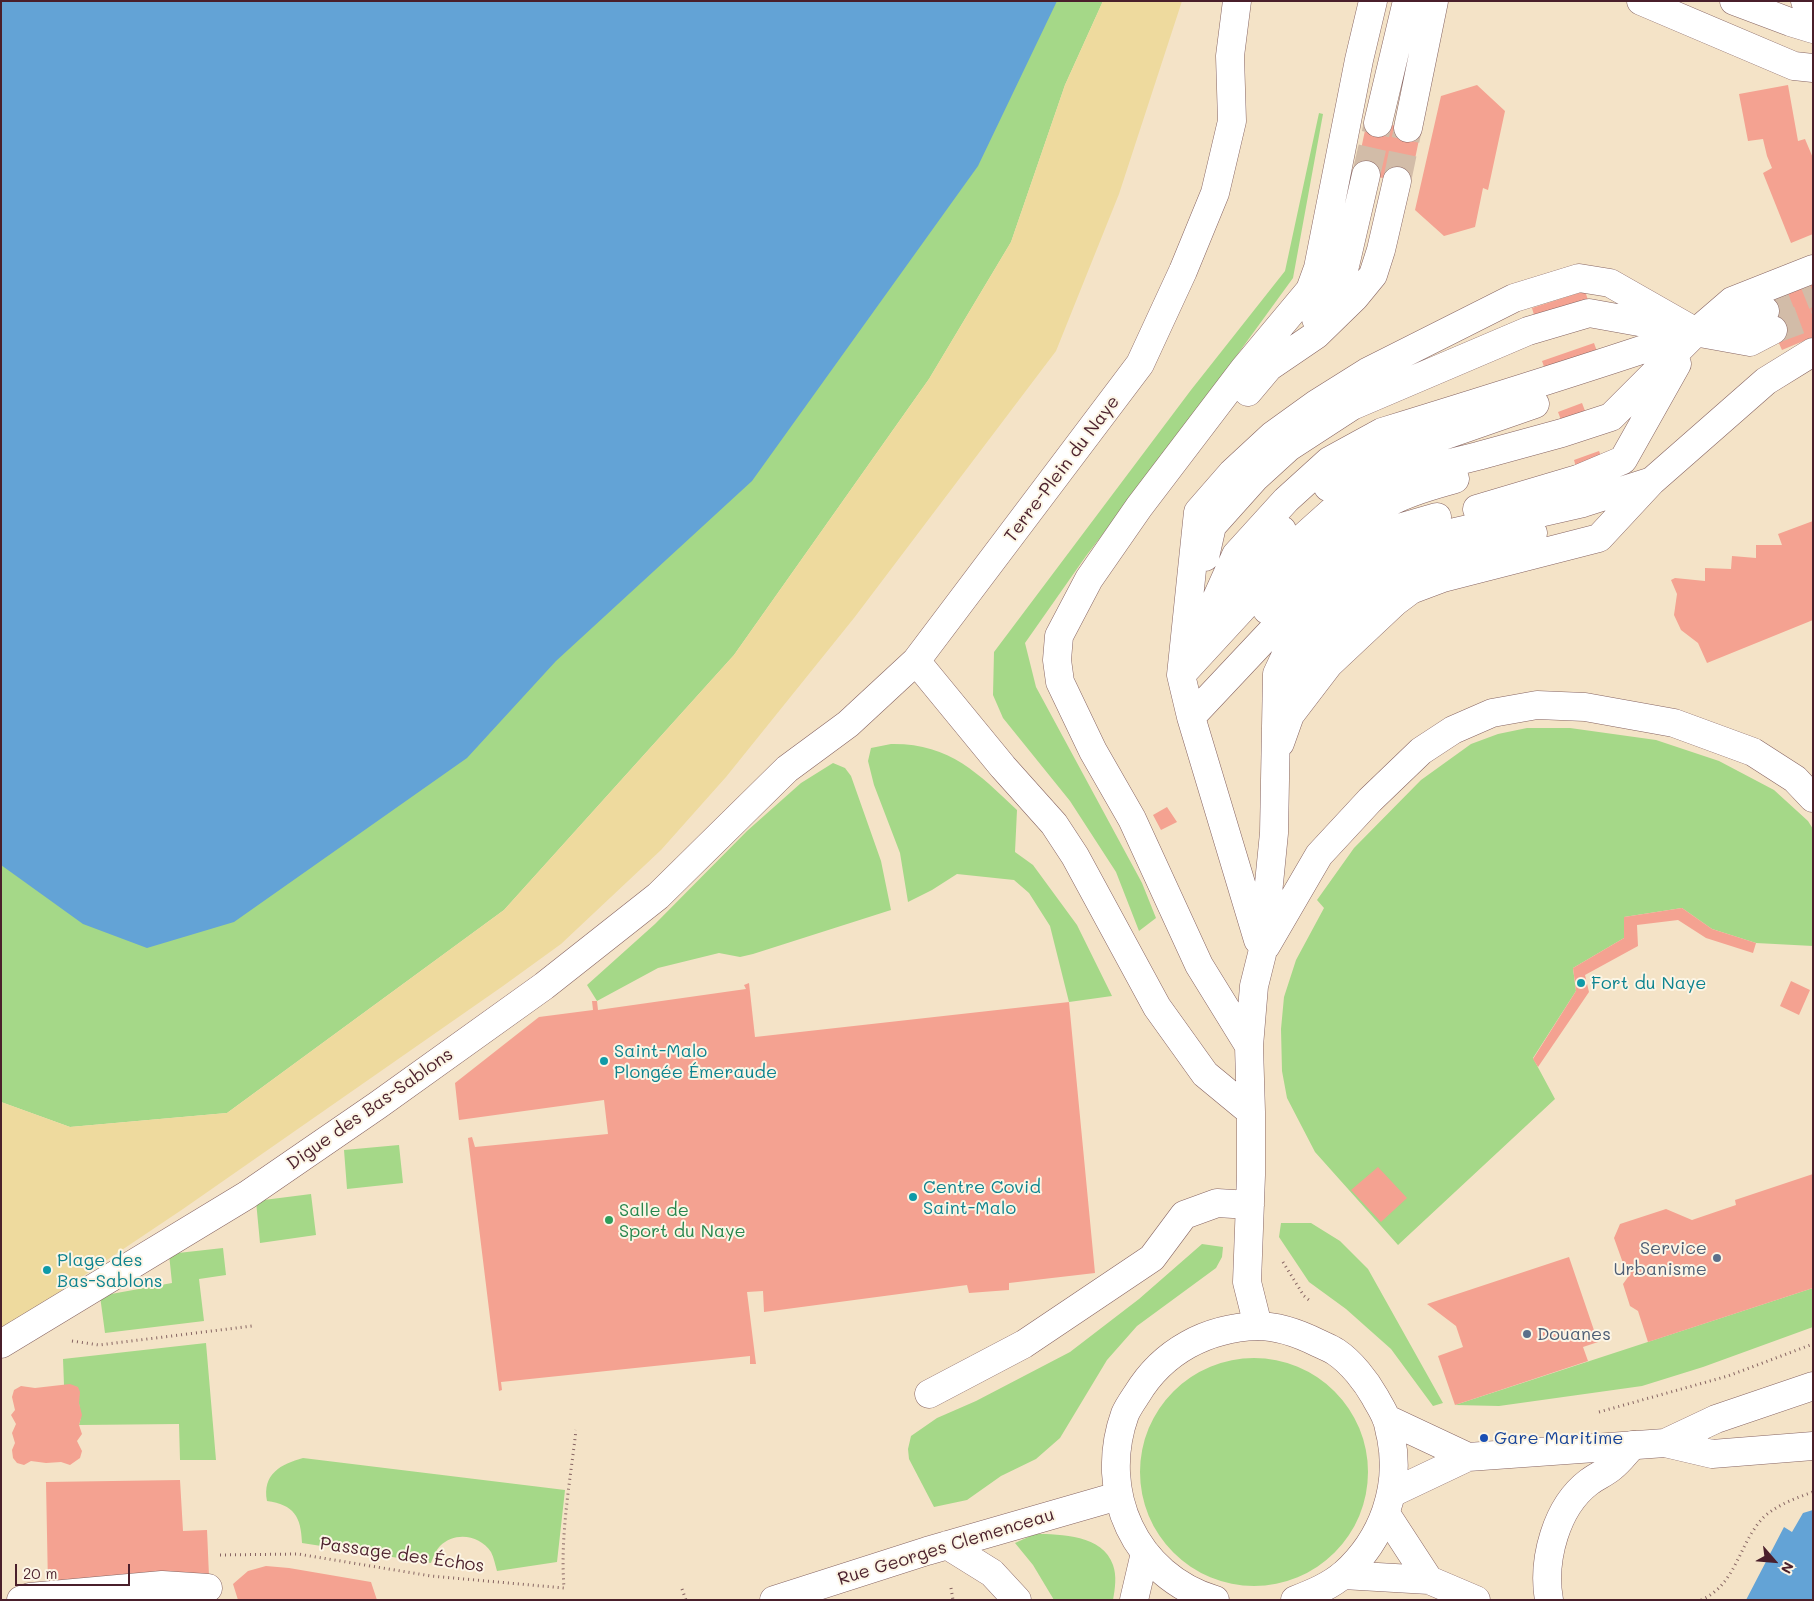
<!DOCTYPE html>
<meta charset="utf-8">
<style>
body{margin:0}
#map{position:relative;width:1814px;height:1601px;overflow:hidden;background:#f4e3c7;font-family:Mali,sans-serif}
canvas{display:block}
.frame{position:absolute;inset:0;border:2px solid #4a1f2b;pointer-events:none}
.north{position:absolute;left:1749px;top:1536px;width:50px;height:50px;-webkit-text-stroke:4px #fcf5e5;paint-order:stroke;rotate:117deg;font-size:14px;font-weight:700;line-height:20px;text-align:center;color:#4a1f2b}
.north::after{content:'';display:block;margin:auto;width:18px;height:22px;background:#4a1f2b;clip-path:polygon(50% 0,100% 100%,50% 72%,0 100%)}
.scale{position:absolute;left:15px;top:1564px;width:115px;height:22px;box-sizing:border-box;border:2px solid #4a1f2b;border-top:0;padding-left:6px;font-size:15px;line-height:18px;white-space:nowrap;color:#4a1f2b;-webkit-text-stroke:4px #fcf5e5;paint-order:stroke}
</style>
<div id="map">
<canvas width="1814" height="1601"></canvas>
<div class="frame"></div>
<div class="north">N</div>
<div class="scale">20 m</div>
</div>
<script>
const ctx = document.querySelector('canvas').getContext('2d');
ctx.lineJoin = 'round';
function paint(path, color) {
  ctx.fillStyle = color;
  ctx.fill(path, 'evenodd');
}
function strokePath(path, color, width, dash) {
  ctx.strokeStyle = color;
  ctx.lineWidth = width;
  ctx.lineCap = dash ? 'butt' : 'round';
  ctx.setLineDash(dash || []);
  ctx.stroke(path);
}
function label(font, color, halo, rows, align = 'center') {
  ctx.font = font + ' Mali,sans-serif';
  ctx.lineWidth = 4;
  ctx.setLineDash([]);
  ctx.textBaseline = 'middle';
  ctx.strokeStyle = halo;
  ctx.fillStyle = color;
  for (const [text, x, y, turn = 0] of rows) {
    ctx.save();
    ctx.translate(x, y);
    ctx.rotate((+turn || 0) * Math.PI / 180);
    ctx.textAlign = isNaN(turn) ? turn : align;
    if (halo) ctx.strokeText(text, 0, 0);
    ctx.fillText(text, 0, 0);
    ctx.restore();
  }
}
const green = new Path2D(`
 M1,1H1103L1065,85L1011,242L929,379L734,655L504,910L227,1113L70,1127L1,1102Z
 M1319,113L1323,114L1293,278L1184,428L1086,556L1025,643L1036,687L1142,883L1156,918L1139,931L1116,872L1070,801L1003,718L993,695L994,652L1191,390L1285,271Z
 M1527,728H1570L1656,740L1719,761L1774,790L1808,821L1813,829V946L1756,943L1712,929L1682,908L1624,917V938L1573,968L1576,991L1533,1058L1555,1099L1398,1245L1315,1152L1287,1098L1282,1071L1281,1029L1284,997L1296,960L1324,908L1317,900L1354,848L1421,780L1471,744L1498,734Z
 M891,744C949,743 978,773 1017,810L1015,852L1033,865L1077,925L1112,996L1069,1002L1050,926L1029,893L1014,880L957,874L932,890L908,902L900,853L874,785L868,761L871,748Z
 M833,763L845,768L851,776L881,861L891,910L753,954L740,957L719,953L658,968L597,1001L587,985L655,924L747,831L801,783Z
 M399,1145L403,1183L347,1189L344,1150Z
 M311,1194L316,1235L260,1243L256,1201Z
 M1281,1223H1311L1340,1241L1368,1269L1443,1403L1433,1406L1391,1349L1346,1309L1309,1282L1279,1237Z
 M1202,1244L1223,1247L1222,1257L1216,1268L1137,1326L1107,1360L1060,1438L1036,1459L1001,1476L967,1500L934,1507L909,1459L908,1449L911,1436L937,1418L976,1401L1070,1352L1139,1299Z
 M223,1248L226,1275L199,1279L204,1321L105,1333L100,1296L172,1283L169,1254Z
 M1813,1288V1327L1703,1367L1642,1386L1499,1406L1455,1405Z
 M206,1343L216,1460H180L179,1424L79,1425C82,1416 80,1413 79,1404C78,1397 81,1393 77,1387L64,1385L63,1359Z
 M1140 1472a114 114 0 1 1 228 0a114 114 0 1 1-228 0Z
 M303,1458L565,1490L557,1562L497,1571C495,1564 494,1558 491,1552C480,1535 455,1531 440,1546C436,1550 433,1557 431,1563L302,1543C301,1516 294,1505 267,1501C262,1474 281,1464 303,1458Z
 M1035,1534C1061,1534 1103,1535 1113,1565C1117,1576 1115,1589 1113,1600H1054L1033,1565L1015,1543Z`);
const sand = new Path2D(`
 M1103,1H1182L1119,194L1056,351L854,618L726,777L661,850L561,944L503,986L183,1209L1,1331V1102L70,1127L227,1113L504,910L734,655L929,379L1011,242L1065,85Z`);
const water = new Path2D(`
 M1,1H1057L978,166L752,481L556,661L467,758L234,922L147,948L83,924L1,865Z
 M1813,1510V1600H1746L1784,1527L1792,1532L1803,1513Z`);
const building = new Path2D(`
 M1477,85L1505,111L1488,190L1483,188L1475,227L1444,236L1415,210L1441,96Z
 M1788,85L1798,141L1805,139L1813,158V234L1791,243L1763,173L1772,168L1767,156L1763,139L1748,141L1739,94Z
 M1367,121L1421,130L1410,183L1356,173Z
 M1813,279V337L1782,350L1760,301Z
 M1585,291L1590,306L1536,322L1532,308Z
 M1594,343L1599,357L1547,375L1542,361Z
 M1582,403L1587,416L1563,425L1558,412Z
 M1599,451L1605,466L1578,474L1574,460Z
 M1813,521V620L1707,663L1698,643L1681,630L1674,615L1677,594L1671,580L1675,578L1705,581V568L1731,569L1732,556L1756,558V545H1782L1778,534Z
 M1167,807L1177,822L1161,830L1153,815Z
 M1682,908L1712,929L1756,943L1753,953L1706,938L1678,920L1637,925L1638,946L1585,975L1589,992L1538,1067L1533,1059L1576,991L1573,968L1624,938V917Z
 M1791,981L1810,990L1799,1015L1780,1006Z
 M749,983L755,1037L1069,1002L1095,1273L1009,1283V1290L969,1293L967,1285L764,1312L763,1291L747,1292L756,1364H750V1356L501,1382L502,1390L499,1391L468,1138L472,1137L475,1147L608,1134L604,1100L459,1120L455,1083L539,1017L593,1010L592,1001H597L598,1010L746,989L744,985Z
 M1378,1167L1407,1198L1381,1222L1351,1190Z
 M1813,1174V1288L1648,1342L1638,1311L1630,1306L1623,1284L1628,1277L1614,1238L1620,1224L1666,1209L1692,1220L1736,1205L1735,1200Z
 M1569,1257L1598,1342L1583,1347L1588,1361L1455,1405L1438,1356L1463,1347L1456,1326L1427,1304Z
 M70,1384L78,1387L80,1392L79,1403L82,1415L79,1425L82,1434L77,1441L82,1451L80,1458L70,1465L61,1462L46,1463L31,1461L24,1465L17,1463L13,1458L12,1450L15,1443L12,1433L16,1424L11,1415L15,1410L12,1397L14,1390L21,1386L35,1388Z
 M180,1480L183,1531L207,1530L209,1576L48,1586L46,1482Z
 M266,1566L289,1568L371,1582L377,1600H238L233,1584L248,1571Z`);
const minorTunnel = new Path2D(`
 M1366,175L1378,123
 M1397,181L1408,128
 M1765,311L1813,292
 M1773,330L1813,315`);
const path = new Path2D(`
 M1283,1262L1304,1296L1309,1300
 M72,1341L99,1345L252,1326
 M1599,1412L1728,1376L1813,1344
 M220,1555L298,1554L431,1576L564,1588C560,1535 570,1483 576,1430
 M951,1588L953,1600
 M682,1589L686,1600
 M1701,1600C1738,1584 1738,1542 1765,1516C1779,1504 1796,1498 1813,1492`);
const minor = new Path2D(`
 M1641,1L1794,66L1813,68
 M1734,1L1790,22L1813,29
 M1805,1L1813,24
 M1378,123L1407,1
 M1408,128L1434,1
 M1316,319L1331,301L1344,270L1366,175
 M1248,392L1269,367L1316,335L1355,297L1373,275L1381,250L1397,181
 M1328,487L1348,470L1371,461L1535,404
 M1477,509L1578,479L1623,460L1677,364
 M1205,557L1212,526L1255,478L1289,447L1352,406L1528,331L1589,313L1750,342L1773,330
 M1232,598L1250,571L1282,530
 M1267,610C1299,567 1343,528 1390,502C1410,491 1434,485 1455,479
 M1192,653L1236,555L1286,500L1329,461L1382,432C1486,400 1589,368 1692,333C1716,325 1741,321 1765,311
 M916,661L1003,767L1054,824L1075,856L1157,1007L1205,1074L1251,1112
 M1181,675L1198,512L1232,473L1273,435L1316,404L1367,372L1514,298L1579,278L1610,283L1696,332
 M1286,696L1293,678L1315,645L1396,575C1438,552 1487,545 1533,533
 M1191,717L1286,616L1339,566L1399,528L1437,517
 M1280,743L1290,715L1329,664L1395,602L1411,590L1443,578L1599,538L1652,481L1766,381L1813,352
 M1258,940L1191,717L1181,675L1263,586L1299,541L1337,507L1372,484L1410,473L1478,456L1562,433L1611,417L1696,332L1732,301L1813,269
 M1266,946L1319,855L1370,800L1421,751L1453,730L1492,713L1537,705L1585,707L1674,723L1753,752L1795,779L1813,798
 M1249,1046L1199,965L1132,819L1093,751L1060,682L1057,660L1059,636L1089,579L1139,507L1244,369L1310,290L1318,268L1359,60L1373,1
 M1258,1326L1247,1282L1251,1175V1112L1249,1046L1254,986L1262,954L1274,833L1277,674L1297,631L1373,565L1416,541L1583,503L1652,481
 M1,1344L247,1195L378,1105L544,986L658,896L787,769L848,724L916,661L1140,364L1183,271L1215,193L1232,121L1230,56L1237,1
 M929,1394L1024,1344L1152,1258L1184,1215L1217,1203L1250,1205
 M1386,1514L1429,1580
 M947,1545L992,1573L1017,1600
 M1343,1575L1429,1580L1476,1600
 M21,1600L30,1597L162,1585L208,1588
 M774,1600L927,1551L1118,1496
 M1549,1600C1542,1560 1556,1507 1589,1482C1597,1476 1605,1473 1612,1467C1620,1461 1626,1452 1633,1445`);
const major = new Path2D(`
 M1387,1419L1468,1457
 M1665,1443L1716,1419L1813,1386
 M1392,1493L1468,1457L1665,1443L1712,1454L1813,1446
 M1134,1600L1145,1553
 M1215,1600C1135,1576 1097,1492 1125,1414C1128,1407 1133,1400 1137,1394C1163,1351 1207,1328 1257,1326C1277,1326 1300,1334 1318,1343C1324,1346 1330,1348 1336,1352C1351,1362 1366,1381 1375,1397C1378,1403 1383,1410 1386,1418C1389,1424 1389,1431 1391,1437C1401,1488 1383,1539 1344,1574C1330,1586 1313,1593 1295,1600`);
const markers = [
 [1581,983,5,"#0f9aa8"],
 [604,1061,5,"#0f9aa8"],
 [913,1197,5,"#0f9aa8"],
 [609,1220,5,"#2e9e5b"],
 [1717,1258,5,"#5c6f8a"],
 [47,1270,5,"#0f9aa8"],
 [1527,1334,5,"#5c6f8a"],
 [1484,1438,5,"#1a4fb4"]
];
const streetNames = [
 ["Terre-Plein du Naye",1062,469,-53],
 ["Digue des Bas-Sablons",370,1109,-35],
 ["Rue Georges Clemenceau",946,1547,-17],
 ["Passage des Échos",402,1555,8]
];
const cultureNames = [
 ["Fort du Naye",1591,983],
 ["Saint-Malo",614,1051],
 ["Plongée Émeraude",614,1072],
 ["Centre Covid",923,1187],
 ["Saint-Malo",923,1208],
 ["Plage des",57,1260],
 ["Bas-Sablons",57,1281]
];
const leisureNames = [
 ["Salle de",619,1210],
 ["Sport du Naye",619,1231]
];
const serviceNames = [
 ["Service",1707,1248],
 ["Urbanisme",1707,1269],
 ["Douanes",1537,1334,"left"]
];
const transitNames = [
 ["Gare Maritime",1494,1438]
];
paint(green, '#a5d888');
paint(sand, '#eeda9e');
paint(water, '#63a3d6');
paint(building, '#f4a291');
strokePath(minorTunnel, '#d2bca8', 28, [28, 14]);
strokePath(minor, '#866462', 29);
strokePath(major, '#866462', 29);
strokePath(path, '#866462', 3, [1, 4]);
strokePath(minor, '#fff', 28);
strokePath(major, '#fff', 28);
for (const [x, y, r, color] of markers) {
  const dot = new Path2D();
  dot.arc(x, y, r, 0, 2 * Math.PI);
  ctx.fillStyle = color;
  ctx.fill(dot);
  strokePath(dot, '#fcf5e5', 2);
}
label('18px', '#4a1f2b', '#fcf5e5', streetNames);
label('18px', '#0d838f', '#fcf5e5', cultureNames, 'left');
label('18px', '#27864d', '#fcf5e5', leisureNames, 'left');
label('18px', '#4e5e75', '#fcf5e5', serviceNames, 'right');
label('18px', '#164399', '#fcf5e5', transitNames, 'left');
</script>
